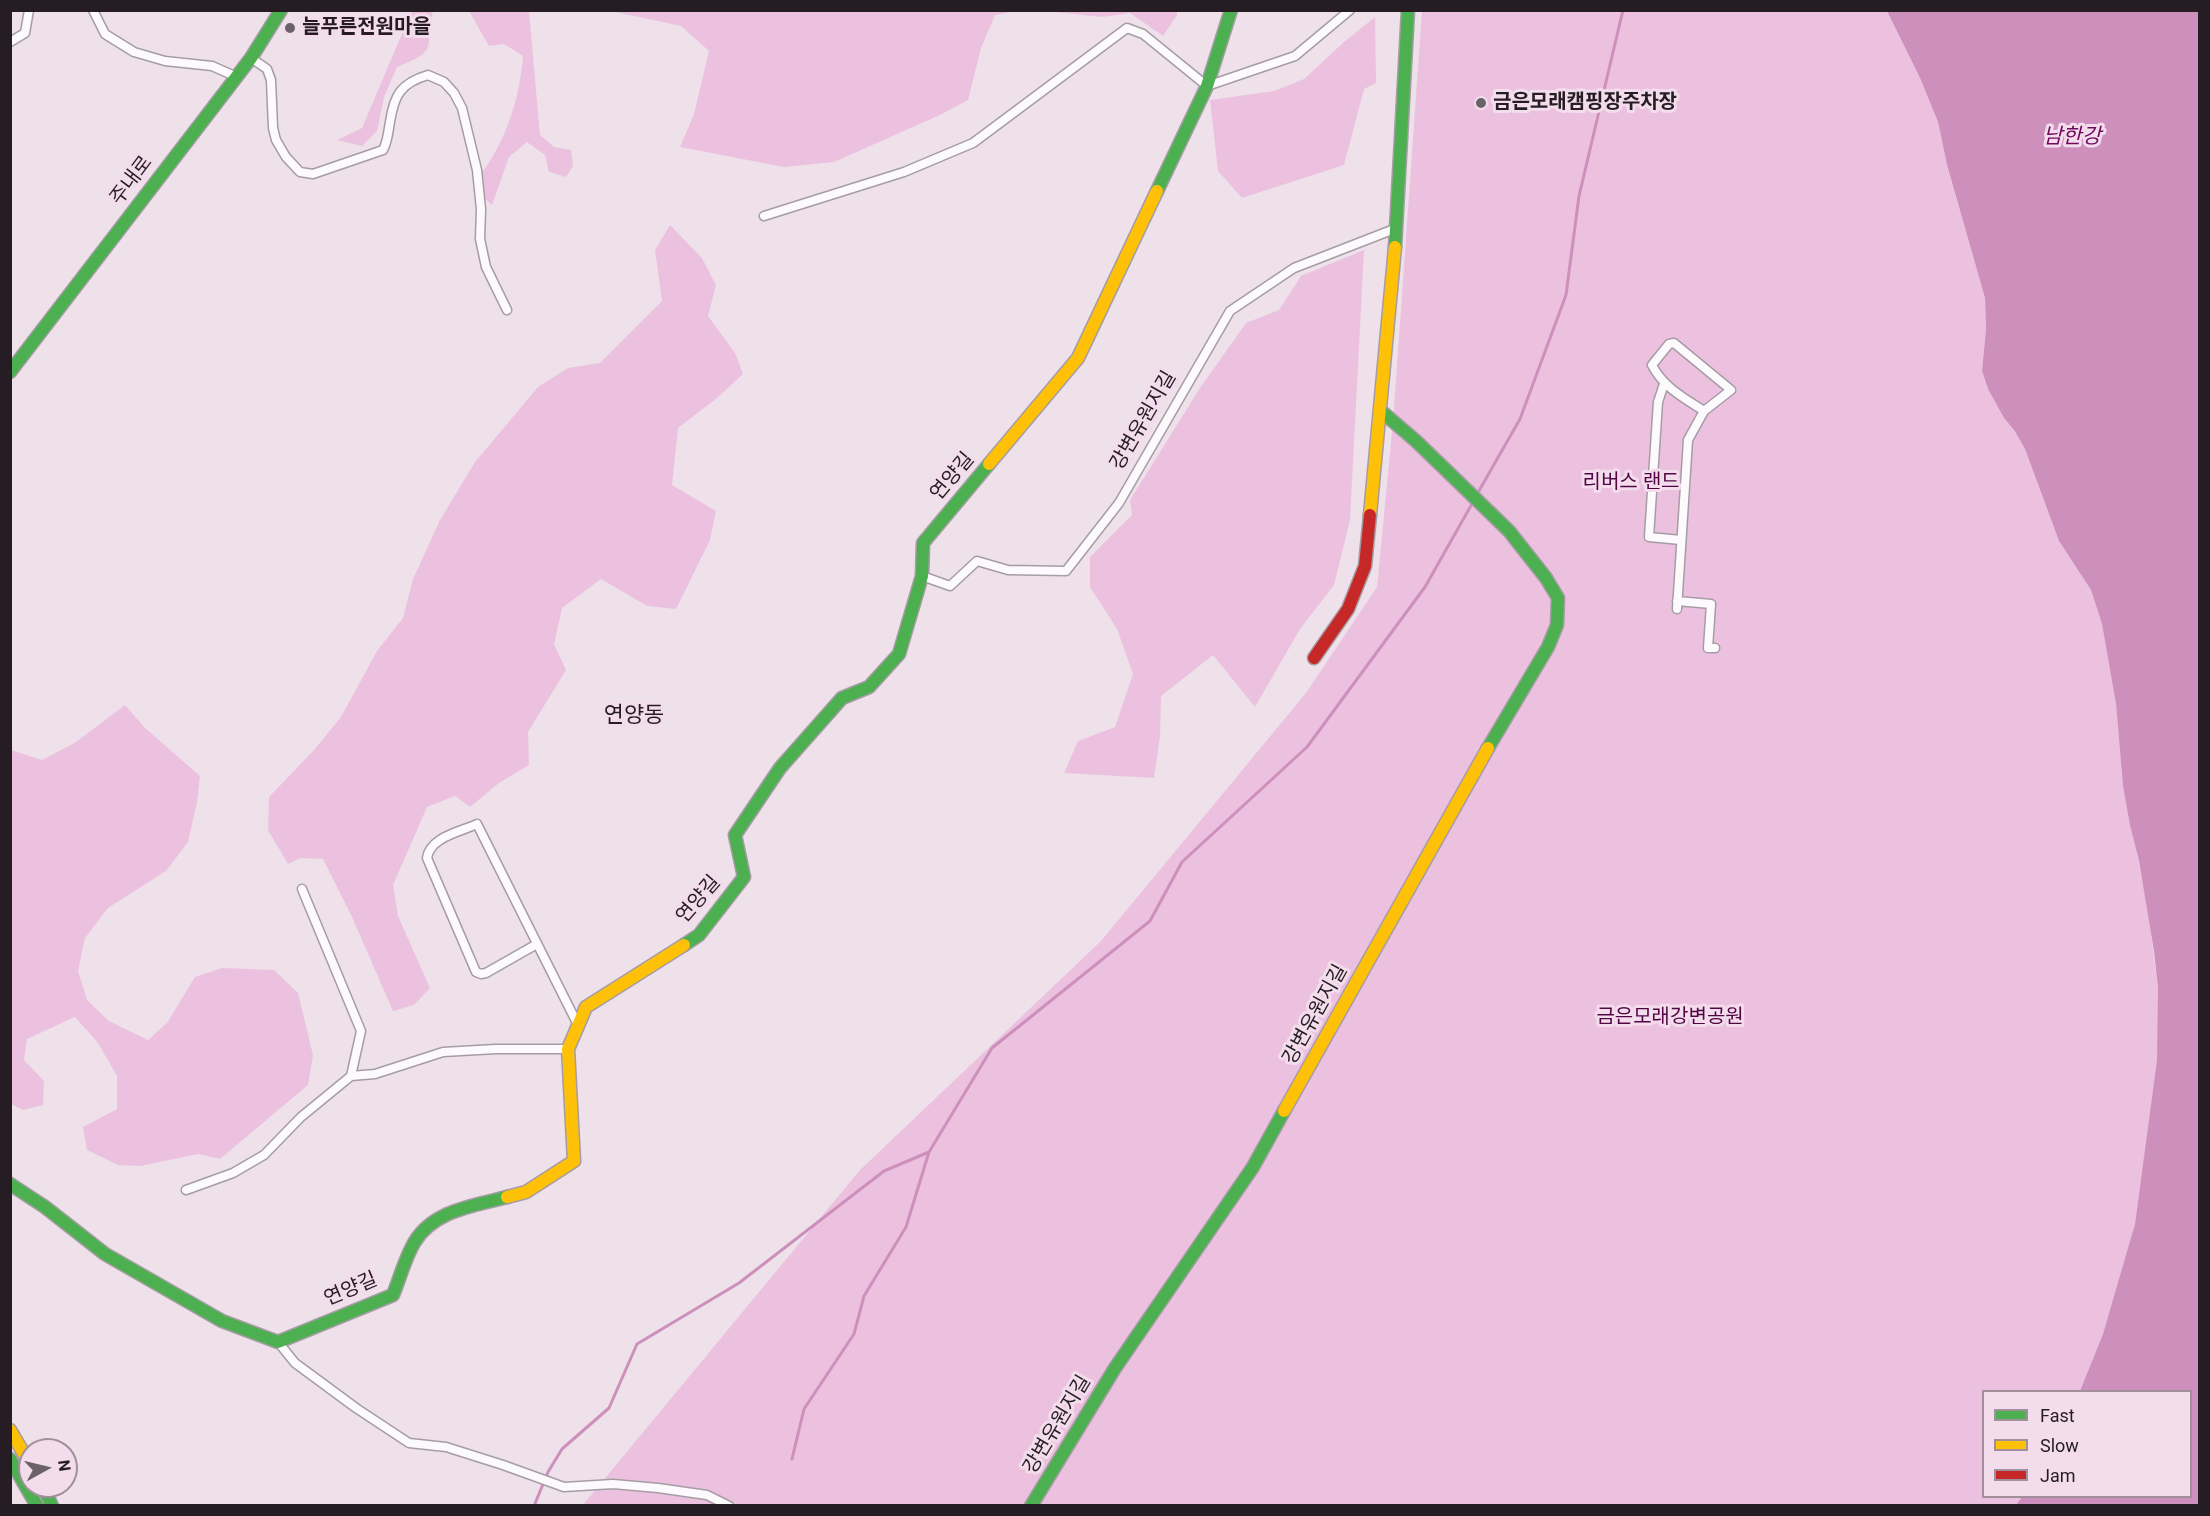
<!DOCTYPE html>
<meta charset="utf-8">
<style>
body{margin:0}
#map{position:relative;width:2210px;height:1516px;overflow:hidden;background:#eee1ea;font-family:Roboto,sans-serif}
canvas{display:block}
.frame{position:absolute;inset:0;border:12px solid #251d23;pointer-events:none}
.legend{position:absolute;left:1982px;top:1390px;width:210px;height:108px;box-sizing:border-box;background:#f3dcec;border:2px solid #a1909c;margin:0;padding:8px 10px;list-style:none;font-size:18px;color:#251d23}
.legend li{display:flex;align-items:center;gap:12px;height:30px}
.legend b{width:30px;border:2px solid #a1909c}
.north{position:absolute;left:18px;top:1438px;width:60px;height:60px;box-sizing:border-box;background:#f3dcec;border:2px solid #a1909c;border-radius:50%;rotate:82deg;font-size:16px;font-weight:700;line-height:24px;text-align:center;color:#251d23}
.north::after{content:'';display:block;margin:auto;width:21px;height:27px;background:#6b6269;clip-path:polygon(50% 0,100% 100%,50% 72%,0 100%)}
</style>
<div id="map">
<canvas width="2210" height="1516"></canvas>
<div class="frame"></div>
<ul class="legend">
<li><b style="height:8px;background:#4caf50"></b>Fast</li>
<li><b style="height:8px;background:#ffc107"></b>Slow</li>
<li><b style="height:8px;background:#c62828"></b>Jam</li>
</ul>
<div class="north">N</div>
</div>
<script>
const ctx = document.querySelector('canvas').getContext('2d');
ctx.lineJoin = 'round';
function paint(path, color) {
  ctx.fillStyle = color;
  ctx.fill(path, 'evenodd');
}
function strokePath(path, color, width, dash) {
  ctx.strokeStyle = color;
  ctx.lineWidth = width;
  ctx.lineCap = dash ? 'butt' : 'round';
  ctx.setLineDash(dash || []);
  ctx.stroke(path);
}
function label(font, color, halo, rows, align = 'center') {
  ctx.font = font + ' Roboto,"Noto Sans KR",sans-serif';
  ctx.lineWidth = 6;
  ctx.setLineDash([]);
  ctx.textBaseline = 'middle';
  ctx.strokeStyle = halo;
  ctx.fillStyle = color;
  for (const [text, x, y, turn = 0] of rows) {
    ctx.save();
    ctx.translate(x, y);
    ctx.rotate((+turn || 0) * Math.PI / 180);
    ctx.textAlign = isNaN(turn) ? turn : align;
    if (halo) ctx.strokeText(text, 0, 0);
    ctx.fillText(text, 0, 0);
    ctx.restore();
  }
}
const green = new Path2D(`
 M412,10L433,11C424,50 440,50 397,67L384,97L377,131L362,146L337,140L362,128Z
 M469,11H529L540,135L554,147L571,150L573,166L566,177L549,172L545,155L527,142L509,157L492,205L484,198L481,174C506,141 520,97 523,56L504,44L489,46Z
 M611,11H1017L995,15L981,48L968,100L942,114L834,162L784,167L680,147L694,114L709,51L681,26Z
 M1045,11H1177V15L1163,36L1130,13L1102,17Z
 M1422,11H1887L1920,78L1938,122L1947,166L1985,298L1986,329L1982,371L1988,389L2004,418L2014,430L2025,449L2059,541L2091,590L2102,624L2116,704L2123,786L2148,908L2158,988L2159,1027L2157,1060L2144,1161L2135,1224L2121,1278L2103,1334L2081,1389L2080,1392H1984V1496L2022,1497L2016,1505L582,1506L860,1170L1101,941L1306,693L1377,587L1393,422Z
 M1375,17L1376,83L1364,89L1344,165L1242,198L1218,171L1210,100L1274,91L1304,79L1344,42Z
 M670,225L702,258L716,285L708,316L735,353L743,374L717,398L678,428L672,485L716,511L710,540L676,609L647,606L601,579L562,608L554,644L566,670L528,732L529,765L499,783L470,807L455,796L427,807L393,885L398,916L430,988L414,1005L393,1011L352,917L323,859L300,858L288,864L268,830L269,797L314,750L341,717L377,651L403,618L413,579L440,520L475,462L538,387L568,368L600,363L662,301L655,250Z
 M1364,250L1350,520L1334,585L1300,629L1255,707L1213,655L1161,696L1160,737L1154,778L1064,773L1078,741L1115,727L1133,674L1117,629L1090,587V557L1132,515L1130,500L1200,388L1246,323L1279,310L1301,276Z
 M125,705L145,728L200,776L197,802L188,842L166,871L108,908L85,938L78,971L87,1000L109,1021L148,1040L167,1023L195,977L222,968L274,970L298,993L313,1055L308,1085L220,1159L198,1154L140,1166L118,1165L87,1150L83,1127L117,1109V1076L98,1043L75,1017L27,1039L24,1060L44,1081L43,1105L23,1110L11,1104V750L42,760L76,742Z`);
const water = new Path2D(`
 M1887,11H2199V1505H2016L2022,1497L2190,1496V1392L2080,1391L2103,1334L2135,1224L2157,1060L2158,988L2154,951L2139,861L2130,825L2123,786L2116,704L2102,624L2091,590L2059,541L2025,449L2014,430L2004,418L1988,389L1982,371L1986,329L1985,298L1947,165L1938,122L1920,78Z`);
const stream = new Path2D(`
 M1476,496L1520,419L1566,295L1579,196L1623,10
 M792,1459L804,1409L854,1334L864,1296L906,1227L929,1152L992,1048L1150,921L1182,862L1307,747L1425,587L1473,502
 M534,1506L548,1472L562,1449L609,1408L637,1344L739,1283L884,1171L929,1152`);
const street = new Path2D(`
 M93,10L105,34L134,52L165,61L212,66L237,77
 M10,42L25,33L29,10
 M251,58L267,69L271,80L273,128L276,140L286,157L300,172L313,174L383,150C388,141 388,132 390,122C394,95 401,83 428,75L444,82L454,93L462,108L477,170L481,209L480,239L486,267L507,310
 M764,216L904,172L973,143L1127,28L1143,34L1207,86L1295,56L1350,10
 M1664,384L1658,402L1649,537L1681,540
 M922,576L950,586L977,561L1008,570L1066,571L1119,503L1230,311L1294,268L1397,228
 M1677,601L1711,604L1708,648H1715
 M1677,609L1688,440L1704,411L1731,390L1674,343L1669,344L1652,365C1663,387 1684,398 1704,411
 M302,889L361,1031L351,1076
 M537,944L486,973L481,974L476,972L427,858C430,837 460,832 477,824L578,1025
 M186,1190L233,1173L264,1155L301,1117L351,1076L375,1074L443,1052L496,1049H568
 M278,1342L295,1363L356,1408L409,1443L446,1447L503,1465L564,1487L613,1484L658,1488L707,1495L729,1506`);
const fast = new Path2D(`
 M1157,191L1207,86L1231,10
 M1395,247L1408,10
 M10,372L251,58L281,10
 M1381,411L1416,441L1509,531L1546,578L1558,598L1557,625L1548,647L1488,748
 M684,945L699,935L744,877L735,835L780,768L842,698L869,687L899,654L922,576L923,543L989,464
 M10,1184L45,1207L105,1254L222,1321L278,1342L393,1295C400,1278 405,1258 414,1243C433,1210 474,1206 507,1197
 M10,1459L37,1506
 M43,1486L52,1506
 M1031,1506L1115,1368L1253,1167L1284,1111`);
const slow = new Path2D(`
 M989,464L1078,358L1157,191
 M1370,515L1395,247
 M1284,1111L1488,748
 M507,1197L526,1192L574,1161L568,1049L586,1007L684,945
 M10,1430L30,1464`);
const jam = new Path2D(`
 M1314,658L1348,609L1365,566L1370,515`);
const markers = [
 [290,28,6,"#6b6269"],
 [1481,103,6,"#6b6269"]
];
const poiNames = [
 ["늘푸른전원마을",302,28],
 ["금은모래캠핑장주차장",1493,103]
];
const streetNames = [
 ["주내로",132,181,-53],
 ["강변유원지길",1144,421,-60],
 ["연양길",953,477,-50],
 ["연양길",699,900,-49],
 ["강변유원지길",1316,1015,-61],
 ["연양길",351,1290,-23],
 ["강변유원지길",1058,1425,-59]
];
const parkNames = [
 ["리버스 랜드",1631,483],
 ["금은모래강변공원",1670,1018]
];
const waterNames = [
 ["남한강",2072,138]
];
const quarterNames = [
 ["연양동",634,716]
];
paint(green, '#ecc1e0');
paint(water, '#cd90bc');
strokePath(stream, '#cd90bc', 3);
strokePath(street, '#a69da4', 11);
strokePath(fast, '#a69da4', 15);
strokePath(slow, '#a69da4', 15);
strokePath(jam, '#a69da4', 15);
strokePath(street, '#fcfafc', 8);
strokePath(fast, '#4caf50', 12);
strokePath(slow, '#ffc107', 12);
strokePath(jam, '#c62828', 12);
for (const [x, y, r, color] of markers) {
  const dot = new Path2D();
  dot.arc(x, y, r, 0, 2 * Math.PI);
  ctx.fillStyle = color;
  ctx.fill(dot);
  strokePath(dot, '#f3dcec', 2);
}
label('bold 20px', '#251d23', '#f3dcec', poiNames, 'left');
label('20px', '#251d23', '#f3dcec', streetNames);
label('20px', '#520443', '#f3dcec', parkNames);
label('italic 21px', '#70085d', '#f3dcec', waterNames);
label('22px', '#251d23', '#f3dcec', quarterNames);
</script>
